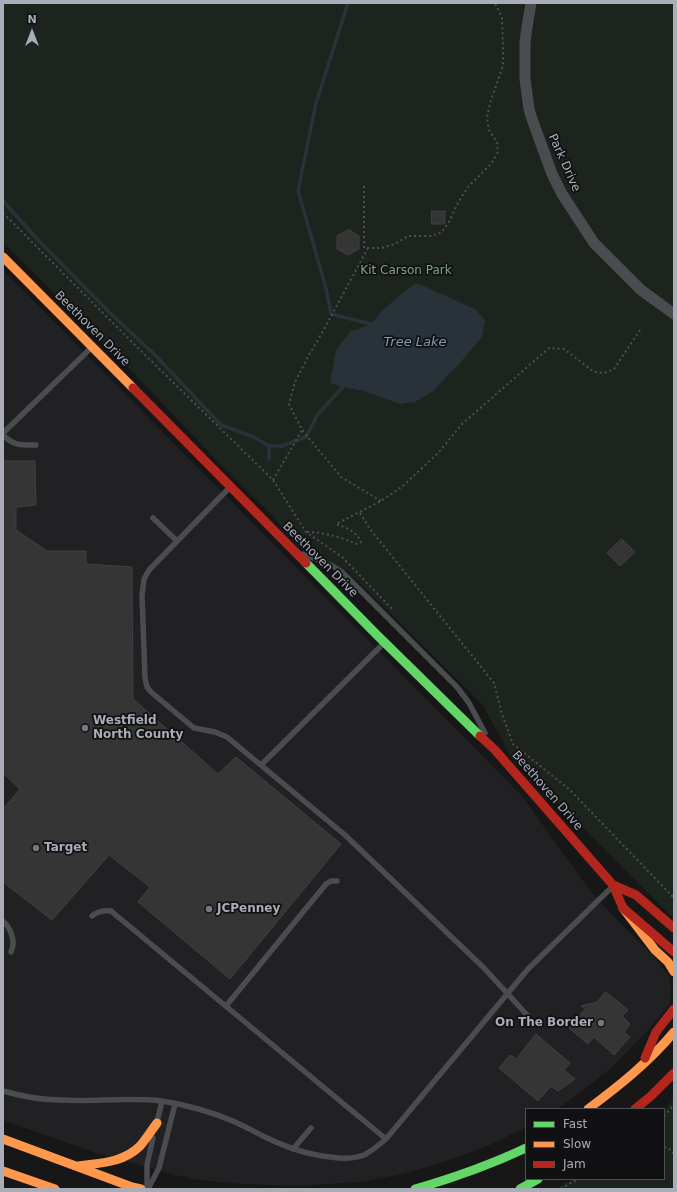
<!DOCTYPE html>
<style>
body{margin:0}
#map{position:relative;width:677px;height:1192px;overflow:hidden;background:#171717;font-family:"DejaVu Sans",sans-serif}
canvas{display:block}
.frame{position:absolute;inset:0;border:4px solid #a8adb8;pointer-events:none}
.legend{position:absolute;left:525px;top:1108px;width:140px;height:72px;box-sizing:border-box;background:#111113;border:1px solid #4d4f55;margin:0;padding:5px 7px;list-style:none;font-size:12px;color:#a8adb8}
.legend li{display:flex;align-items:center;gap:8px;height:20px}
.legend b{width:20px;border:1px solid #4d4f55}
.north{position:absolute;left:12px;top:12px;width:40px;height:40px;-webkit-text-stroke:3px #111113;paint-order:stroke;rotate:0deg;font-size:11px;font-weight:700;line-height:16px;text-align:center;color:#a8adb8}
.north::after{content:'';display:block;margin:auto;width:14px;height:18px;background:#a8adb8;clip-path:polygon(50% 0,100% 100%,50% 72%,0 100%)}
</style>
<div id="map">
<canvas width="677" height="1192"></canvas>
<div class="frame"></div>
<ul class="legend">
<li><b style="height:5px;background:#63d668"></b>Fast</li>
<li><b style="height:5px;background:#ff974d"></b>Slow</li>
<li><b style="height:5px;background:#b3261e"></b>Jam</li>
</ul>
<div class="north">N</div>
</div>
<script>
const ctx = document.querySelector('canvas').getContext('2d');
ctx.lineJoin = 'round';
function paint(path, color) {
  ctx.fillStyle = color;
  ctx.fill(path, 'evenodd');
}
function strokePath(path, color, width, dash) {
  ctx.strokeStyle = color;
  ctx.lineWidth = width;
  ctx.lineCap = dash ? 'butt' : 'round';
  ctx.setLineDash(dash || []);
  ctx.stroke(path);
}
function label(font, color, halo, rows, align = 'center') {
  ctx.font = font + ' "DejaVu Sans",sans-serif';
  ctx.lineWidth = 3.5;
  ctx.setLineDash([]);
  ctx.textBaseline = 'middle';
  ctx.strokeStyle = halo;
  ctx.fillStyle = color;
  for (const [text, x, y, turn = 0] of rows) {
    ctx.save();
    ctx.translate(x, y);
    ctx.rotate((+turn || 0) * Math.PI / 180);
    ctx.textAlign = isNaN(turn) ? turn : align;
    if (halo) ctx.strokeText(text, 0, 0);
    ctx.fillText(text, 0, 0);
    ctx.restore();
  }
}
const built = new Path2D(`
 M3,270L522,796L588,888L618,921L655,958L669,977L671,991L669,1005L651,1027L613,1066L585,1089L560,1107L557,1109H526V1127L490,1145L437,1164L403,1174L359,1182L297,1186L241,1184L191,1179L99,1154L3,1120Z`);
const green = new Path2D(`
 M3,3H674V919L564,809L512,759L483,705L347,571L297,546L272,515L218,462L125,364L3,242Z
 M674,1099V1189H555L573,1179H664V1110Z`);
const water = new Path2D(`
 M417,283L475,309L485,320L482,337L458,365L433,391L415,402L400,404L364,391L343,387L330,383L336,350L350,332L371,324L383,310L406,290Z`);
const stream = new Path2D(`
 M348,3L316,103L298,191L326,288L331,314L371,324
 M3,201L38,240L110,313L155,355L221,425L254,437L269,446H282L306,437L318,414L343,387
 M269,459V446`);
const building = new Path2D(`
 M432,211H445V224H432Z
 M349,230L359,236V249L348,255L337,249V236Z
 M3,461H35L36,505L16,507V530L47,551H86V564L132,567L133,699L218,774L236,757L341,844L230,979L138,902L150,887L109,855L52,920L3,882V809L20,789L3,773Z
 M622,539L635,552L620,566L607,553Z
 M606,992L628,1010L622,1016L630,1024L624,1032L630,1037L614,1055L594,1037L588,1044L569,1028L585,1009L581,1006L597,1002Z
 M536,1034L570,1063L564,1070L575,1079L558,1091L551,1086L538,1101L499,1068L510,1055L516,1059Z`);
const path = new Path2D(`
 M364,186V248H381L395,244L408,236H432L442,232L449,222L458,203L468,187L491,164L498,152L497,142L489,130L487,118L490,103L503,66V48L502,18L495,3
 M3,213L139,349L273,480L306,532L342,557L394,611
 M368,248L323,331L309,355L295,382L289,404L302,430L341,477L381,501
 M273,480L302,430
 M360,513L370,529L494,683L502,714L513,744L570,790L674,898
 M307,532C325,532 342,538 357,544L361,542C356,531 347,528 336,524L381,501L403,486L439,452L462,424L549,348L564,349L594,372L604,373L614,369L640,330
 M664,1116L674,1105
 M664,1147L671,1150L674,1154
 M561,1189L578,1179`);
const lane = new Path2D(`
 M3,433L92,347
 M3,435C14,446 21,445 36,445
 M229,488L149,570L144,579L142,596L145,678L147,687L151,692L194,728L215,732L227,737L345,835L484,968L528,1016
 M153,518L177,541
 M303,554L331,565L342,572L457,687L469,703L485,733
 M261,765L384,643
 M92,916C98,911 103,910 111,911L386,1139
 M3,921C11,928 16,942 11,952
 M226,1006L326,884L331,881H337
 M3,1091C21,1096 41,1100 60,1100C94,1102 128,1097 162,1101C187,1105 212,1112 235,1122C246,1127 257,1133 267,1138C288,1148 308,1155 331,1157C342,1159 353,1159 364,1155C372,1151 379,1145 386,1139L528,969L612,887
 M157,1122L162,1101
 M293,1149L311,1128
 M147,1189V1165L153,1138
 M148,1189L159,1168L175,1104`);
const street = new Path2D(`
 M531,3L527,27L525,43V79L529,109L532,119L552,174L562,194L594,243L641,290L674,314`);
const fast = new Path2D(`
 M306,563L377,635L480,736
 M415,1189C453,1178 490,1165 526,1148
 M520,1189L538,1179`);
const slow = new Path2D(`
 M3,257L133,388
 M623,908L655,950L668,962L674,972
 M588,1109C619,1086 649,1062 674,1032
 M3,1139L132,1187L141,1189
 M78,1166C100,1163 123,1163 140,1146C146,1139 151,1131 157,1123
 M3,1171L55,1189`);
const jam = new Path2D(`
 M133,388L306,563
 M480,736L495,750L613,885L623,908L674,952
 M613,885L636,895L674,928
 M645,1058L656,1032L674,1009
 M635,1109L651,1096L674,1073`);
const markers = [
 [85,728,4,"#757880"],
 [36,848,4,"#757880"],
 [209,909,4,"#757880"],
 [601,1023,4,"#757880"]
];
const streetNames = [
 ["Park Drive",564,163,66],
 ["Beethoven Drive",92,329,45],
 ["Beethoven Drive",320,560,45],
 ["Beethoven Drive",547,791,49]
];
const parkNames = [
 ["Kit Carson Park",406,271]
];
const poiNames = [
 ["Westfield",93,721],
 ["North County",93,735],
 ["Target",44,848],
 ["JCPenney",217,909],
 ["On The Border",593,1023,"right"]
];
const waterNames = [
 ["Tree Lake",415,343]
];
paint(built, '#212123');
paint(green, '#1d241e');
paint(water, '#2a3239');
strokePath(stream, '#2a3239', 3.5);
paint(building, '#353536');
strokePath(building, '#3f4043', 1);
strokePath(path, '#4d4e52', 2, [2, 3]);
strokePath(lane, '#4b4c50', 5.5);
strokePath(street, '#4b4c50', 11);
strokePath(fast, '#63d668', 9);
strokePath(slow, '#ff974d', 9);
strokePath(jam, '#b3261e', 9);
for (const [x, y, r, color] of markers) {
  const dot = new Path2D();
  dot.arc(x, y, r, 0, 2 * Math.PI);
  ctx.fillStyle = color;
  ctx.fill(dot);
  strokePath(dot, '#111113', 1.5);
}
label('12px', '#a8adb8', '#111113', streetNames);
label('12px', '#7fa381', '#111113', parkNames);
label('bold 12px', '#a8adb8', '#111113', poiNames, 'left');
label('italic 13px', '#7f9bb3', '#111113', waterNames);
</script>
